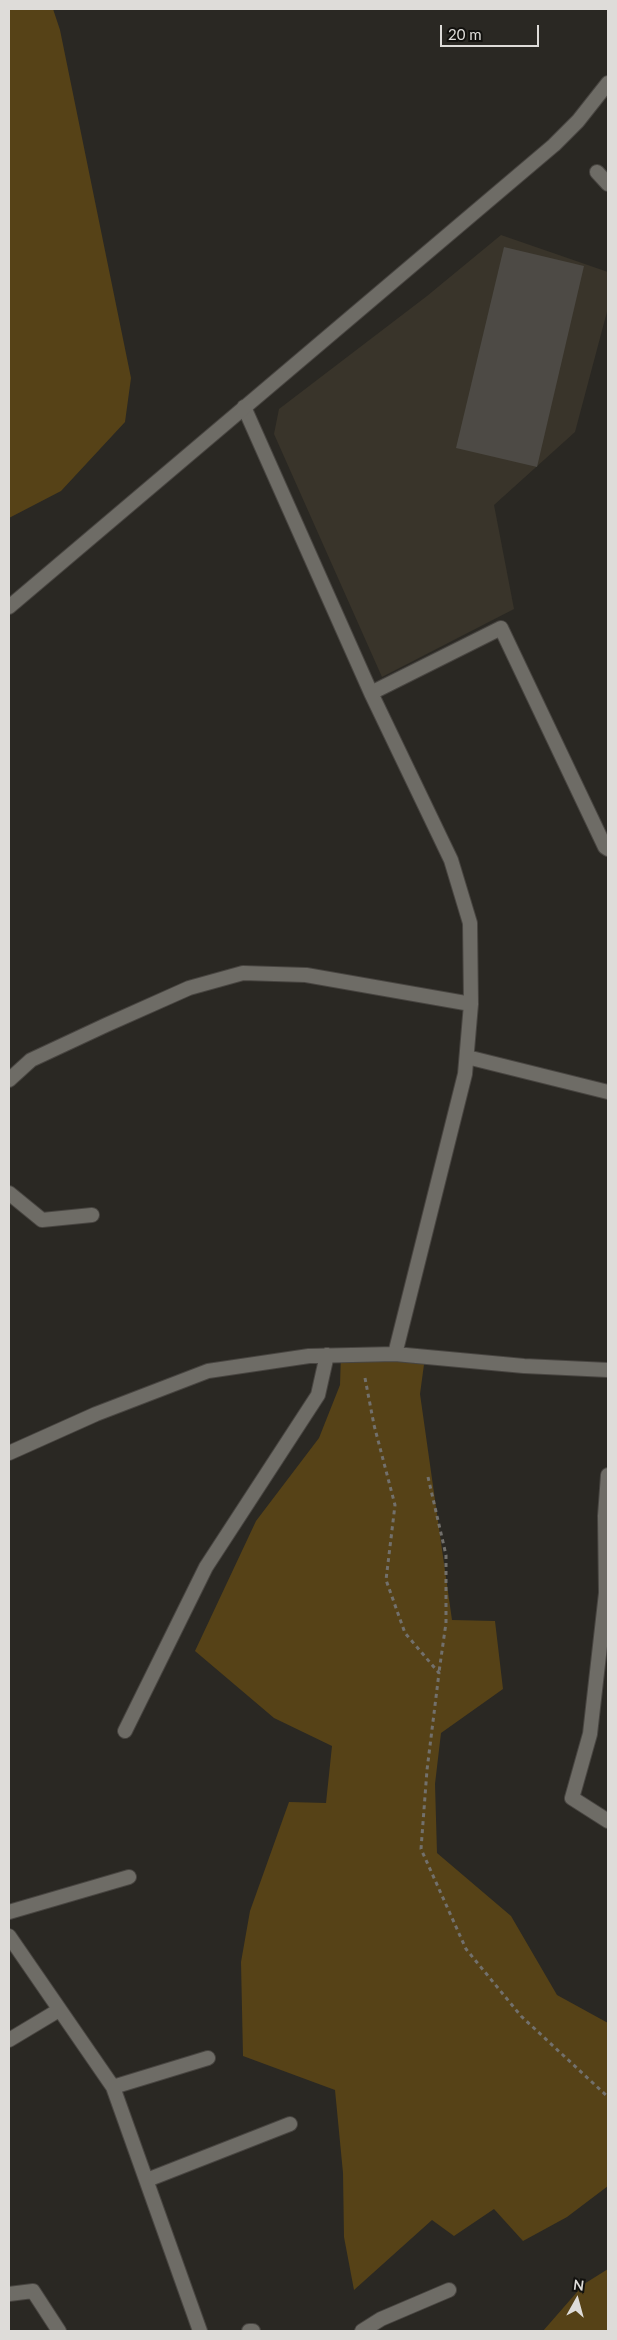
<!DOCTYPE html>
<style>
body{margin:0}
#map{position:relative;width:617px;height:2340px;overflow:hidden;background:#2a2823;font-family:Lato,sans-serif}
canvas{display:block}
.frame{position:absolute;inset:0;border:10px solid #dedcd9;pointer-events:none}
.north{position:absolute;left:552px;top:2275px;width:50px;height:50px;-webkit-text-stroke:4px #12110e;paint-order:stroke;rotate:7deg;font-size:14px;font-weight:700;line-height:20px;text-align:center;color:#dedcd9}
.north::after{content:'';display:block;margin:auto;width:18px;height:22px;background:#dedcd9;clip-path:polygon(50% 0,100% 100%,50% 72%,0 100%)}
.scale{position:absolute;left:440px;top:25px;width:99px;height:22px;box-sizing:border-box;border:2px solid #dedcd9;border-top:0;padding-left:6px;font-size:15px;line-height:18px;white-space:nowrap;color:#dedcd9;-webkit-text-stroke:4px #12110e;paint-order:stroke}
</style>
<div id="map">
<canvas width="617" height="2340"></canvas>
<div class="frame"></div>
<div class="north">N</div>
<div class="scale">20 m</div>
</div>
<script>
const ctx = document.querySelector('canvas').getContext('2d');
ctx.lineJoin = 'round';
function paint(path, color) {
  ctx.fillStyle = color;
  ctx.fill(path, 'evenodd');
}
function strokePath(path, color, width, dash) {
  ctx.strokeStyle = color;
  ctx.lineWidth = width;
  ctx.lineCap = dash ? 'butt' : 'round';
  ctx.setLineDash(dash || []);
  ctx.stroke(path);
}
const built = new Path2D(`
 M501,235L608,272V308L575,432L494,505L514,609L382,677L274,434L279,409L427,296Z`);
const green = new Path2D(`
 M9,9H53L60,30L131,378L125,422L61,491L9,518Z
 M341,1353L425,1357L420,1394L452,1620L495,1621L503,1689L441,1733L435,1784L437,1853L511,1916L557,1995L608,2023V2186L567,2217L523,2241L494,2209L454,2236L432,2220L354,2290L344,2237L343,2173L335,2090L243,2056L241,1962L250,1911L289,1802L326,1803L332,1746L274,1718L195,1651L256,1521L319,1438L340,1385Z
 M608,2269V2331H543L584,2284Z`);
const building = new Path2D(`
 M504,247L584,266L537,467L456,448Z`);
const path = new Path2D(`
 M365,1378L374,1425L395,1505L386,1580L405,1633L439,1673L427,1770L421,1849L466,1949L521,2016L608,2097
 M428,1477L446,1555V1623L439,1672`);
const service = new Path2D(`
 M597,172L608,184`);
const minor = new Path2D(`
 M244,407L371,693L501,628L605,847L608,849
 M371,693L451,860L470,923L471,1004L465,1074L395,1354
 M467,1057L608,1092
 M9,1080L31,1060L106,1025L189,988L243,973L306,975L471,1004
 M9,1193L42,1220L92,1215
 M9,1453L96,1414L208,1371L309,1356L395,1354L524,1366L608,1370
 M608,1475L605,1516L606,1593L590,1734L572,1798L608,1821
 M125,1731L206,1567L318,1395L327,1355
 M9,1912L129,1877
 M9,1936L113,2087L200,2331
 M9,2040L59,2010
 M113,2087L208,2058
 M147,2180L290,2124
 M9,2294L33,2291L59,2331
 M249,2331H253
 M362,2331L381,2319L449,2290`);
const tertiary = new Path2D(`
 M9,607L554,145L578,121L608,83`);
paint(built, '#39342a');
paint(green, '#564217');
paint(building, '#4d4a45');
strokePath(service, '#484541', 16);
strokePath(minor, '#484541', 16);
strokePath(tertiary, '#484541', 16);
strokePath(path, '#72706c', 3, [4, 4]);
strokePath(service, '#6e6c66', 14);
strokePath(minor, '#6e6c66', 14);
strokePath(tertiary, '#6e6c66', 14);
</script>
